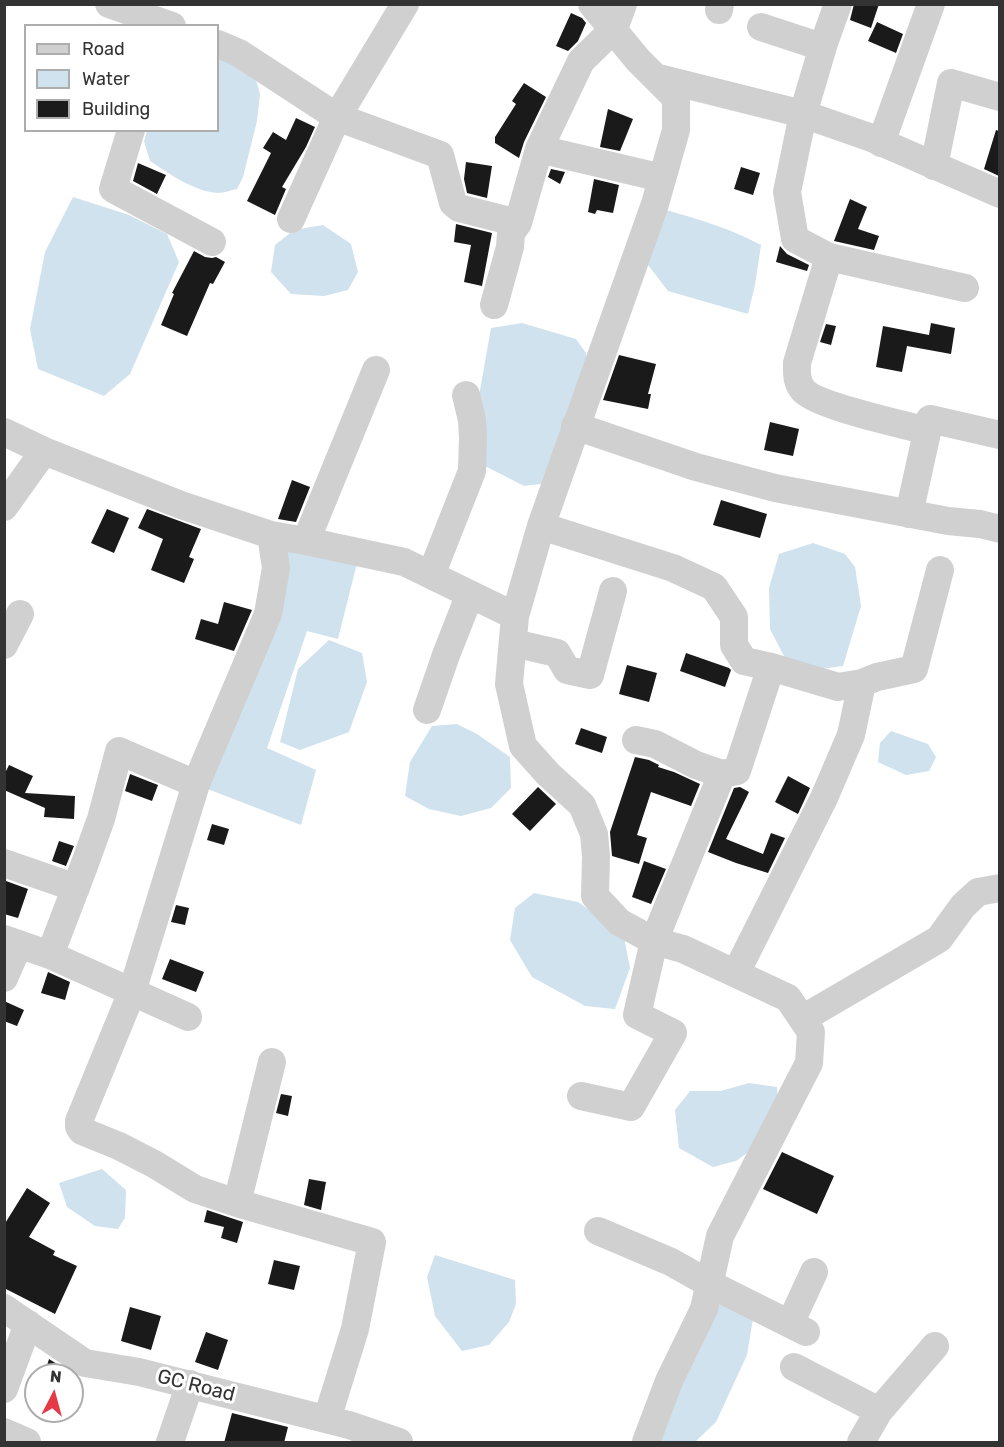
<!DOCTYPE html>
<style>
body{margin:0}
#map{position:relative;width:1004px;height:1447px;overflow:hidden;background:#fff;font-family:Rubik,sans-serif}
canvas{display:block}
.frame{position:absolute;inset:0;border:6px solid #333;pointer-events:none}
.legend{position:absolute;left:24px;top:24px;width:195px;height:108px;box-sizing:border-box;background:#fff;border:2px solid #adadad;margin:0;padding:8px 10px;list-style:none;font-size:18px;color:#333}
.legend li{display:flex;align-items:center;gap:12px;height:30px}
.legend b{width:30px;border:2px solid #adadad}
.north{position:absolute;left:24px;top:1363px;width:60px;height:60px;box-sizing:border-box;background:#fff;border:2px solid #adadad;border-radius:50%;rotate:6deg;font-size:16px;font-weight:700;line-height:24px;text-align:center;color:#333}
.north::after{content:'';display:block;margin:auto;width:21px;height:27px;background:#e63946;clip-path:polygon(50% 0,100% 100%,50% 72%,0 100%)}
</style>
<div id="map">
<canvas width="1004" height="1447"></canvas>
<div class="frame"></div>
<ul class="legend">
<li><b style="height:8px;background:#d0d0d0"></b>Road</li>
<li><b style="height:16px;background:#cfe2ee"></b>Water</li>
<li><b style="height:16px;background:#1a1a1a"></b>Building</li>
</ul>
<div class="north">N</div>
</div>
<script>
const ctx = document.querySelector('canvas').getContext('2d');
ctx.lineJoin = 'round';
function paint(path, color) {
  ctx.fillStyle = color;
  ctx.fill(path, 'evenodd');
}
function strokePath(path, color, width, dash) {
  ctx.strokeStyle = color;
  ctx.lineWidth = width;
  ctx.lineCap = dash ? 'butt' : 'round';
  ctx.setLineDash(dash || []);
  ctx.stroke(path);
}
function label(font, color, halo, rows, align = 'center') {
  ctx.font = font + ' Rubik,sans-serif';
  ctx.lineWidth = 6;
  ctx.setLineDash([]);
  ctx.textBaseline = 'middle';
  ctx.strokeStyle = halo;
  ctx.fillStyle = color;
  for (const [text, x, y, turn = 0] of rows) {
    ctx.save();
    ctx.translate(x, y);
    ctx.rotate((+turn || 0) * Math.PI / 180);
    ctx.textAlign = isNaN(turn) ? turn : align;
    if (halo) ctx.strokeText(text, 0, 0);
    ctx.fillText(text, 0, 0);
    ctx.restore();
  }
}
const water = new Path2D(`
 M218,49L255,76L260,94L257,121L243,177L237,189C231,190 224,193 218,193C195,192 168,173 150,161L144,141L147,131L218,130Z
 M73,197L129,215L167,234L179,262L130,374L104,396L38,369L30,329L45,252Z
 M666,210C701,220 729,228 761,245L755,285L748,314L668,291L648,265Z
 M323,225L351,244L358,272L348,290L324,296L291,294L271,272L275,245L294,230Z
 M522,323L576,339L586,353L588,365L548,483L524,486L485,466L476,413L491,328Z
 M278,542L358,559L338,639L307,631L267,748L316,770L301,825L205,788Z
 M813,543L845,554L855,567L861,606L843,666L813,670L786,660L770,629L769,588L779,554Z
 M329,640L362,653L367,682L349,732L300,750L280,742L298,669Z
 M457,724L477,734L510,757L511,788L491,808L461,816L429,809L405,796L410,762L432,726Z
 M891,731L928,744L936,757L929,771L906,775L878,762L880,743Z
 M534,893L578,902L603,919L624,937L630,968L615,1009L585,1006L532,977L510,940L515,908Z
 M749,1083L777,1087L778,1104L754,1148L736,1161L713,1167L679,1148L675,1110L690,1091H721Z
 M102,1169L126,1190L125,1218L118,1229L95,1226L67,1207L59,1183Z
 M435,1255L515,1280L516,1304L509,1322L489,1345L462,1351L435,1316L427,1277Z
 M714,1304H736L753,1319L747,1355L716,1422L695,1442H658Z`);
const building = new Path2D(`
 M854,4H879L871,28L850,20Z
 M571,13L582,18L586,23L578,41L568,51L556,46Z
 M877,22L903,34L896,53L868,41Z
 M524,83L546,97L524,142L519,158L495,143V137L516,104L512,101Z
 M608,109L633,119L620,151L600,147Z
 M296,118L315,127L306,147L282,187L286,189L275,215L247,201L271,153L263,148L273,132L286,140Z
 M996,130L999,131V176L984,169Z
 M466,162L492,166L487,198L467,193L464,179Z
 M138,163L166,175L157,194L133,181Z
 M741,167L760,173L753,195L734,189Z
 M551,169L565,172L560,184L548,177Z
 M594,179L619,185L613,213L597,210L595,214L588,212Z
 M850,199L867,207L858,229L879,236L874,250L834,241Z
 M456,224L492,233L482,286L464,282L471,245L454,242Z
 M780,246L787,254L809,265L807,271L776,262Z
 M194,251L205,257L212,258L216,257L225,262L213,284L210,283L187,336L161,325L174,294L172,293Z
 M931,323L955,328L951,354L907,346L902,372L876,367L883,326L929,335Z
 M826,324L836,326L831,345L820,342Z
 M619,355L656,364L648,394H651L648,409L603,400Z
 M770,422L799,429L793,456L764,450Z
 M292,480L310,487L296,522L278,519Z
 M721,500L767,514L760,538L713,525Z
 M107,509L129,518L114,553L91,543Z
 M147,509L201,529L189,557L194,559L184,583L151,570L163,539L138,528Z
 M224,602L252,610L234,651L195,639L201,619L218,624Z
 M686,653L729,668L731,670L725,687L680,671Z
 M627,665L657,673L649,702L619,694Z
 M581,728L607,737L602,753L575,744Z
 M635,757L649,760L659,765L658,767L674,772L700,784L691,806L651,792L637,835L647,838L639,864L612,856L610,832Z
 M9,765L33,776L25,793L75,796L74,819L44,817L45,808L4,790V775Z
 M130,774L158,785L152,801L125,791Z
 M788,776L810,788L798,814L775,802Z
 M538,787L556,804L530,831L512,814Z
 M740,787L749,792L726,839L763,854L771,833L785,838L768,873L736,863L708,852L734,788Z
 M212,824L229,829L224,845L207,840Z
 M59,841L74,846L66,866L52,861Z
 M644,861L666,869L651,904L632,897Z
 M6,881L28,889L18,918L4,914V887Z
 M176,905L189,908L185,925L171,922Z
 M170,959L204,972L196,992L162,979Z
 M48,972L70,982L65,1000L41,993Z
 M4,1001L24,1010L17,1026L4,1021Z
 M281,1094L292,1096L288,1116L276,1113Z
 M782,1152L834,1176L817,1214L763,1189Z
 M309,1179L326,1182L321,1210L304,1205Z
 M27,1188L50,1203L29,1237L55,1251L53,1255L77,1266L55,1314L4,1288V1225Z
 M207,1210L243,1222L237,1243L221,1238L224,1227L204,1222Z
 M274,1260L300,1266L294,1290L268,1284Z
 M130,1307L161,1316L151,1350L121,1341Z
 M206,1332L228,1340L218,1370L195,1362Z
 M49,1359L65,1369L63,1375H44Z
 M232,1413L288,1427L284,1443H224Z`);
const minor = new Path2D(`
 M109,4L172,26
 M592,4L638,60L676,98V130L655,204L541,526L515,616L509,684L523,746L548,774L582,805L594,834L596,856L595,896L619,922L654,941L683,949L788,998L811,1032L809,1063L720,1236L704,1309L669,1381L646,1442
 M838,4L824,43L803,114L869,137L1000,194
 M719,10L720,4
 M761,27L822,47
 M218,44L239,53L337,117L440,155L453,203L459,208L518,223
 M655,77L803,114L787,192L795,239L829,257L965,288
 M131,130L113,189L212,242
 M881,143L931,4
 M539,149L662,178
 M934,166L951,83L1000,97
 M291,219L337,117L405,4
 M829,257L797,363C797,373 796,381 803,390C816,406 903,424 927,431
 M494,305L510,247L511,233L518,223L539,149L581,61L614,29L623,4
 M575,426L696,467L775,488L948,521L980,524L1000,529
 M4,432L44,451L181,505L271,535L306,541L404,562L515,616
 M4,507L44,451
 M909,514L930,419L1000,435
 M541,526L673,568L714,587L734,617V645L744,661L771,667L838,687L862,683L877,677L914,669L940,570
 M306,541L376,370
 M431,575L472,471L473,437L472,420L466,395
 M513,643L557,653L567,670L590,675L613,591
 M4,645L20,614
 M427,710L446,655L470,594
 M636,740L655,744L696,765L722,774
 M196,784L132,992L79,1121V1127L82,1131L119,1146L154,1164L195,1189L237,1203L372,1242L355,1329L327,1419
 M4,863L76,888
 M4,939L50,955L188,1017
 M50,955L84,866L101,819L119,751L196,784L268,614L276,568L271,535
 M736,973L824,798L851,735L862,683
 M4,978L19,944
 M802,1019L939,939L963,906L978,892L1000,888
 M581,1096L631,1107L673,1033L637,1015L654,941L722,774L737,771L771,667
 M237,1203L272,1062
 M598,1231L671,1262L710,1284L806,1332
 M4,1308L85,1363L139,1372L349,1425L399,1442
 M790,1324L814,1272
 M794,1367L879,1411
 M4,1389L28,1324
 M4,1432L27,1442
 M170,1442L190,1384
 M861,1442L879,1411L935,1346`);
const streetNames = [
 ["GC Road",196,1386,14]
];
paint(water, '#cfe2ee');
paint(building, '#1a1a1a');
strokePath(minor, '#d0d0d0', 28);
label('20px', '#333', '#fff', streetNames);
</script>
